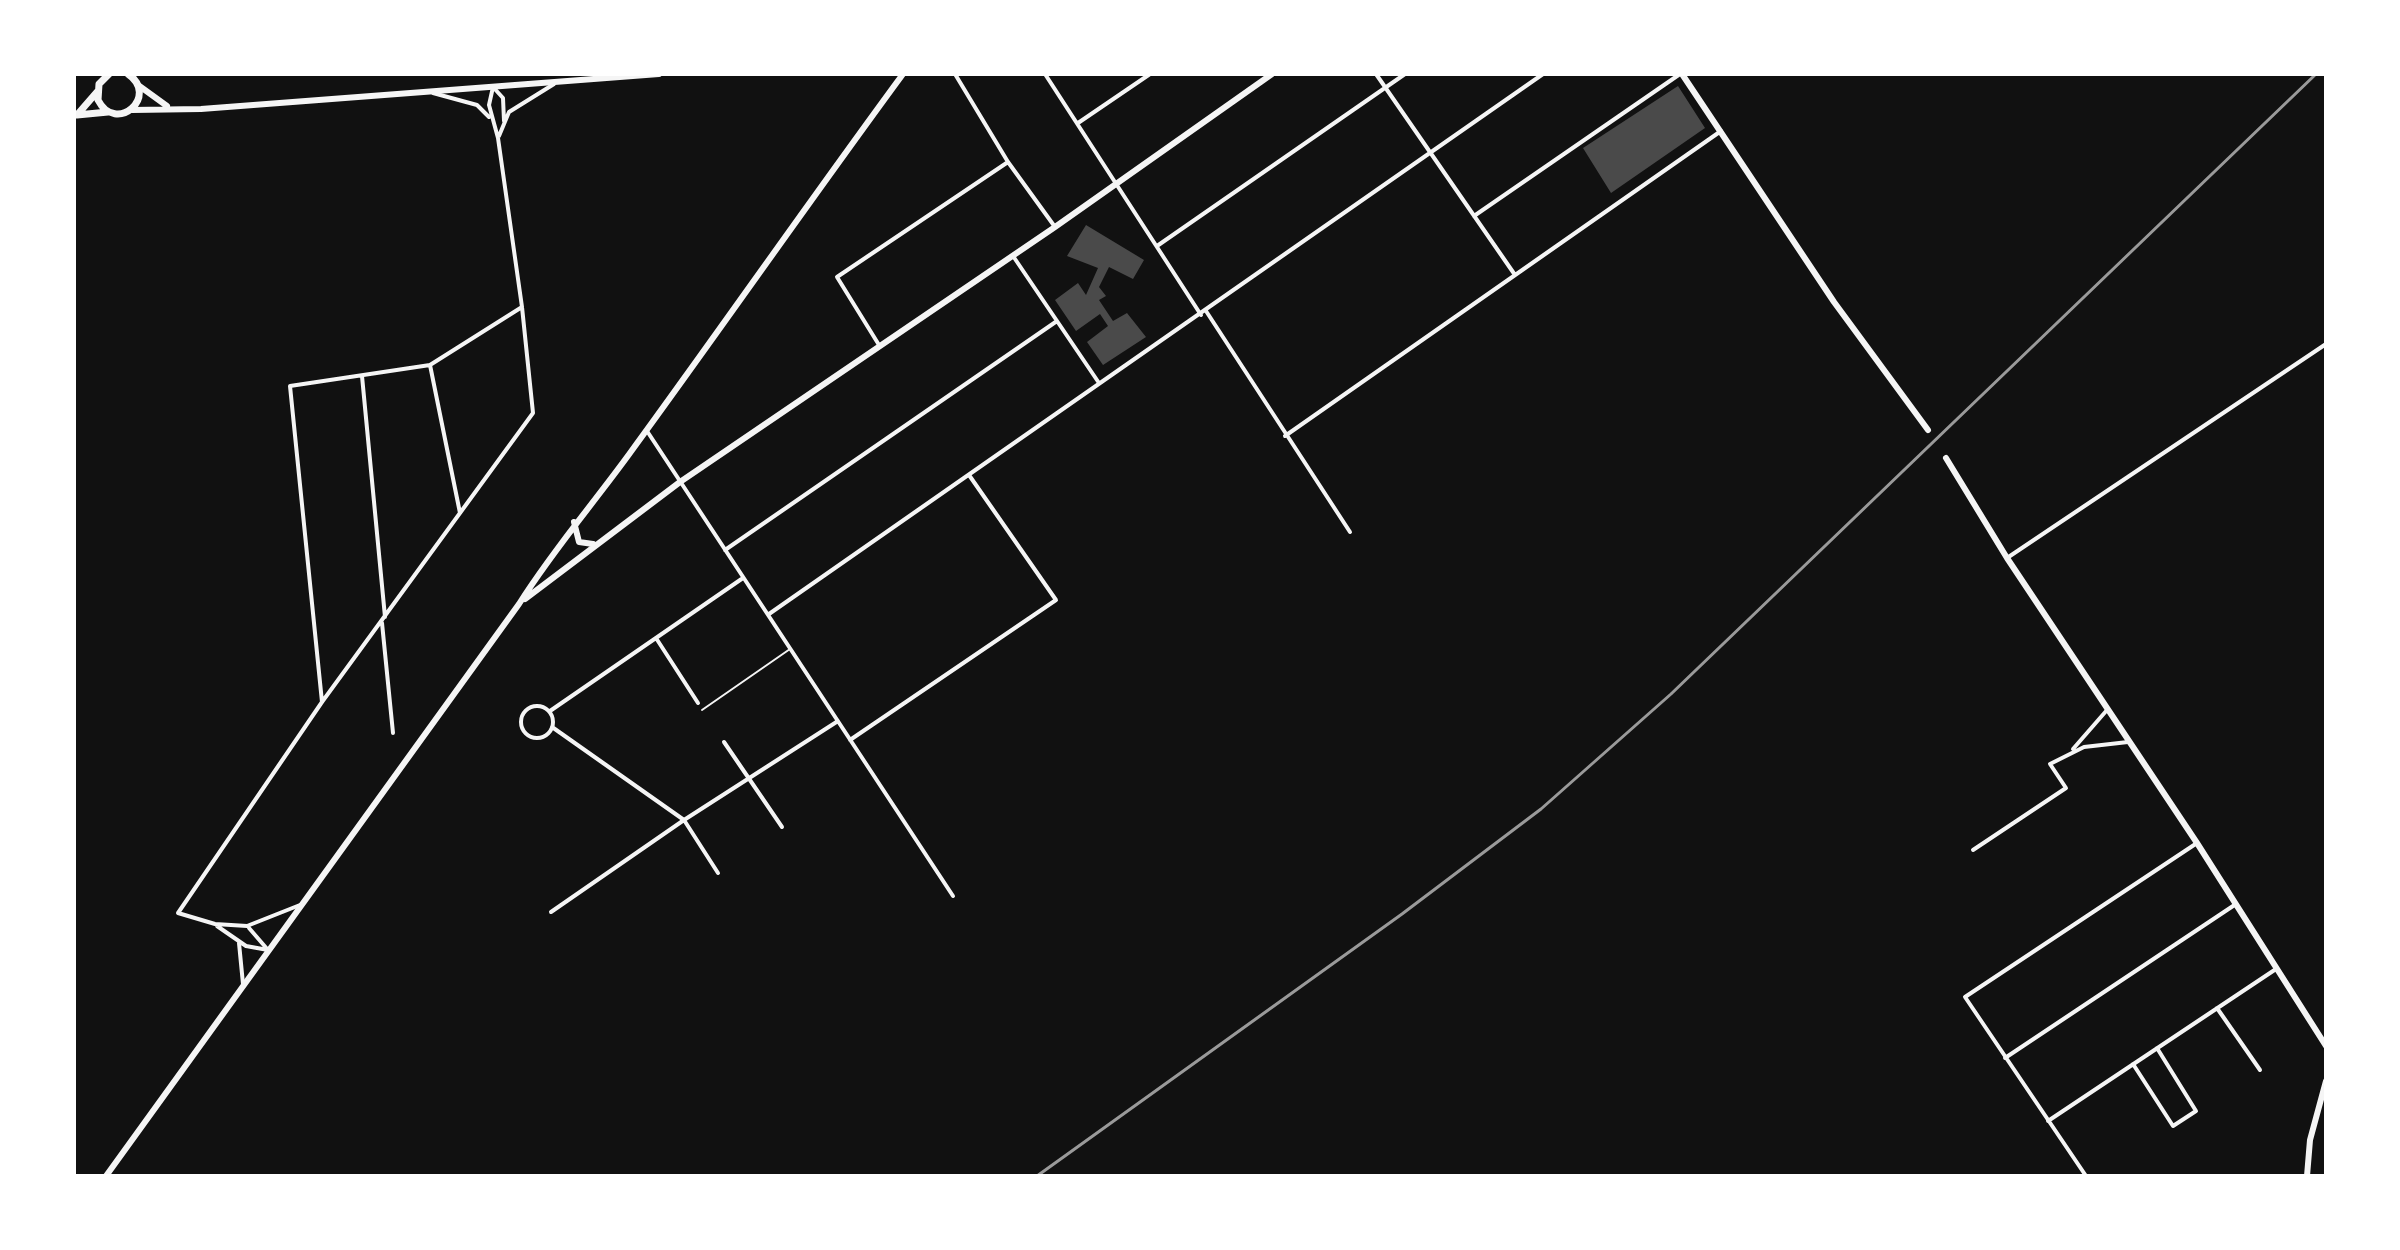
<!DOCTYPE html>
<style>
body{margin:0}
#map{position:relative;width:2400px;height:1250px;overflow:hidden;background:#111;font-family:"Fira Sans Condensed",sans-serif}
canvas{display:block}
.frame{position:absolute;inset:0;border:76px solid #fff;pointer-events:none}
</style>
<div id="map">
<canvas width="2400" height="1250"></canvas>
<div class="frame"></div>
</div>
<script>
const ctx = document.querySelector('canvas').getContext('2d');
ctx.lineJoin = 'round';
function paint(path, color) {
  ctx.fillStyle = color;
  ctx.fill(path, 'evenodd');
}
function strokePath(path, color, width, dash) {
  ctx.strokeStyle = color;
  ctx.lineWidth = width;
  ctx.lineCap = dash ? 'butt' : 'round';
  ctx.setLineDash(dash || []);
  ctx.stroke(path);
}
const building = new Path2D(`
 M1678,86L1705,128L1611,193L1583,148Z
 M1086,225L1144,260L1133,279L1109,267L1099,287L1106,296L1099,300L1113,321L1127,313L1146,337L1103,365L1087,342L1108,326L1100,314L1076,331L1055,300L1078,283L1086,295L1098,268L1067,256Z`);
const service = new Path2D(`
 M702,710L790,649`);
const minor = new Path2D(`
 M955,74L1008,162L1055,227
 M1045,74L1201,315
 M1376,74L1515,275
 M433,93L477,105L489,117
 M1078,123L1150,74
 M499,136L509,112L554,84
 M1474,216L1680,74
 M1157,246L1405,74
 M1013,256L1099,383
 M1206,311L1350,532
 M879,345L837,277L1008,162
 M430,365L460,513
 M362,376L385,617
 M647,431L953,896
 M1285,436L1721,131
 M725,550L1057,321
 M2007,558L2326,344
 M769,614L1543,74
 M382,623L393,733
 M656,638L698,703
 M322,702L290,386L430,365L522,307
 M521 722a16 16 0 1 1 32 0a16 16 0 1 1-32 0Z
 M550,711L743,578
 M552,727L684,820L718,873
 M850,740L1056,600L969,475
 M724,742L782,827
 M2073,749L2107,710
 M1973,850L2066,788L2050,764L2084,747L2128,742
 M300,905L247,926L215,924L178,913L322,702L533,413L522,307L498,138L489,105L493,87L503,98L504,121
 M551,912L684,820L838,721
 M217,926L246,946L268,950
 M249,928L268,950
 M239,943L243,984
 M2217,1008L2260,1070
 M2005,1058L2236,904
 M2133,1064L2173,1126L2196,1111L2157,1048
 M2048,1121L2276,969
 M2086,1176L1965,997L2197,843`);
const tertiary = new Path2D(`
 M1682,74L1834,302L1928,430
 M1946,458L2007,558L2197,843L2326,1046
 M2307,1176L2310,1140L2326,1081`);
const secondary = new Path2D(`
 M138,85L167,106
 M132,110L201,109L659,74
 M574,522L579,542L593,544
 M525,599L680,482L1055,227L1272,74
 M106,1176L519,604C553,550 593,504 630,453C722,327 811,199 903,74`);
const primary = new Path2D(`
 M109,74L99,84L98,100C116,135 160,96 128,74
 M97,92L77,115L108,112`);
const rail = new Path2D(`
 M1037,1176L1402,914L1541,809L1671,694L2316,74`);
paint(building, '#4a4a4a');
strokePath(service, '#f5f5f5', 2);
strokePath(minor, '#f5f5f5', 4);
strokePath(tertiary, '#f5f5f5', 6);
strokePath(secondary, '#f5f5f5', 6);
strokePath(primary, '#f5f5f5', 7);
strokePath(rail, '#9a9a9a', 3);
</script>
